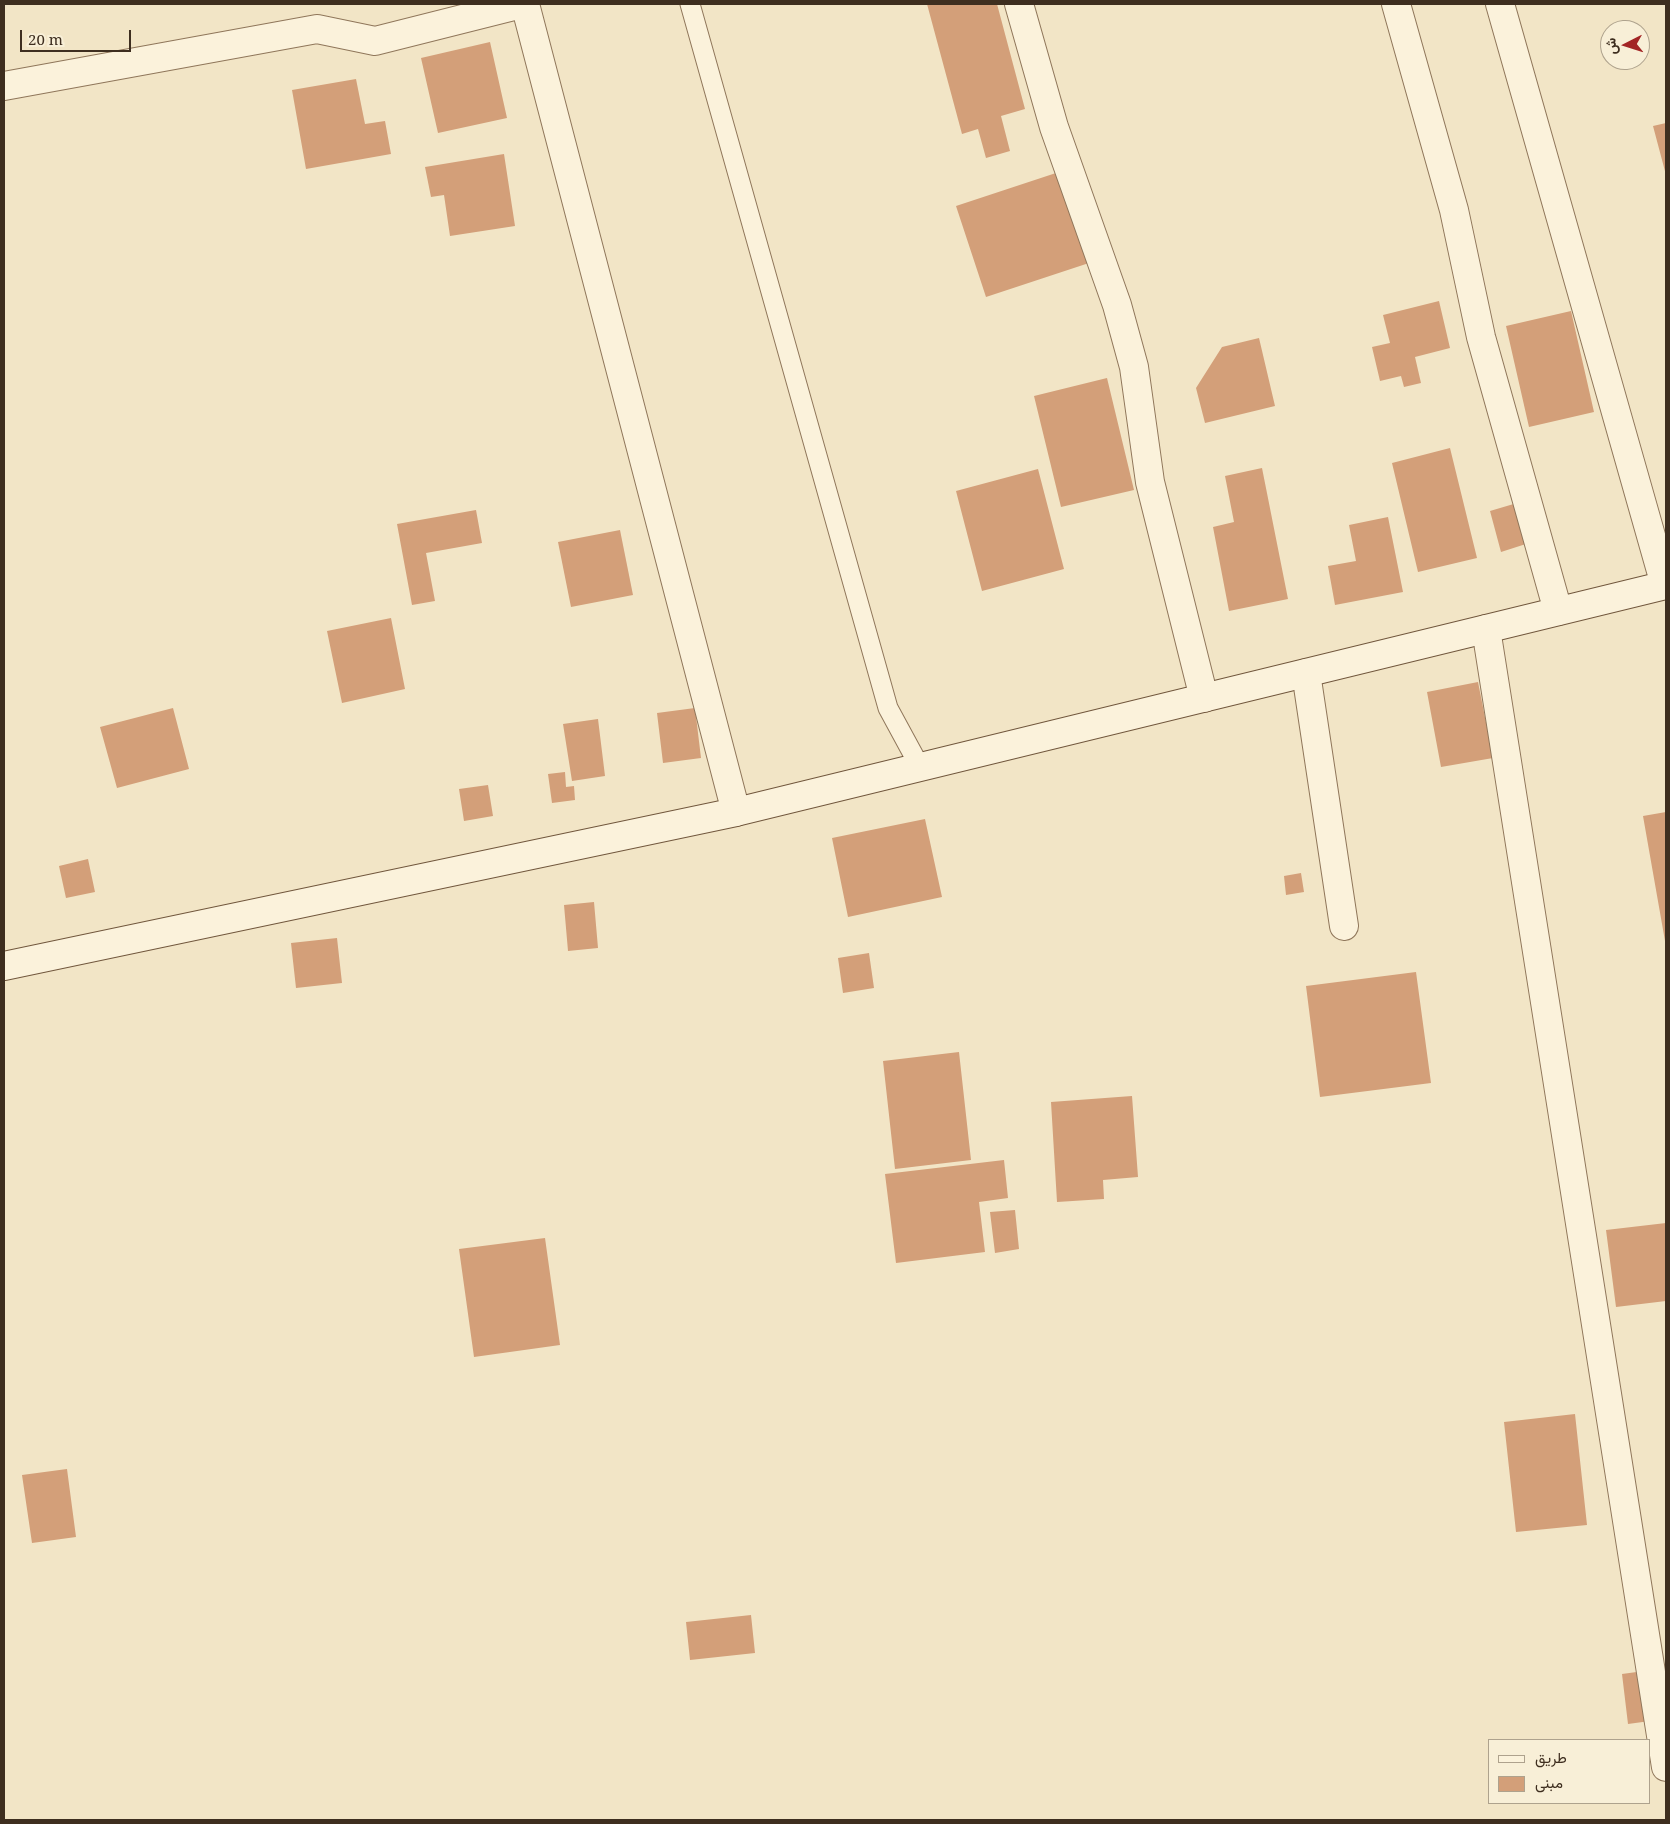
<!DOCTYPE html>
<meta charset="utf-8">
<style>
body{margin:0}
#map{position:relative;width:1670px;height:1824px;overflow:hidden;background:#f2e5c6;font-family:"Noto Serif",Vazirmatn,serif}
canvas{display:block}
.frame{position:absolute;inset:0;border:5px solid #3e2e1f;pointer-events:none}
.legend{position:absolute;left:1488px;top:1739px;width:162px;height:65px;box-sizing:border-box;background:#f8efd7;border:1px solid #aea28d;margin:0;padding:6px 9px;list-style:none;font-size:15px;color:#3e2e1f}
.legend li{display:flex;align-items:center;gap:10px;height:25px}
.legend b{width:25px;border:1px solid #aea28d}
.north{position:absolute;left:1600px;top:20px;width:50px;height:50px;box-sizing:border-box;background:#f8efd7;border:1px solid #aea28d;border-radius:50%;rotate:265deg;font-size:14px;font-weight:700;line-height:20px;text-align:center;color:#3e2e1f}
.north::after{content:'';display:block;margin:auto;width:18px;height:22px;background:#a32525;clip-path:polygon(50% 0,100% 100%,50% 72%,0 100%)}
.scale{position:absolute;left:20px;top:30px;width:111px;height:22px;box-sizing:border-box;border:2px solid #3e2e1f;border-top:0;padding-left:6px;font-size:15px;line-height:18px;white-space:nowrap;color:#3e2e1f;-webkit-text-stroke:4px #f8efd7;paint-order:stroke}
</style>
<div id="map">
<canvas width="1670" height="1824"></canvas>
<div class="frame"></div>
<ul class="legend">
<li><b style="height:6px;background:#fbf2db"></b>طريق</li>
<li><b style="height:14px;background:#d39f79"></b>مبنى</li>
</ul>
<div class="north">ش</div>
<div class="scale">20 m</div>
</div>
<script>
const ctx = document.querySelector('canvas').getContext('2d');
ctx.lineJoin = 'round';
function paint(path, color) {
  ctx.fillStyle = color;
  ctx.fill(path, 'evenodd');
}
function strokePath(path, color, width, dash) {
  ctx.strokeStyle = color;
  ctx.lineWidth = width;
  ctx.lineCap = dash ? 'butt' : 'round';
  ctx.setLineDash(dash || []);
  ctx.stroke(path);
}
const building = new Path2D(`
 M927,4H997L1025,109L1001,116L1010,151L986,158L978,129L962,134Z
 M490,42L507,118L438,133L421,58Z
 M356,79L365,124L385,121L391,154L306,169L292,90Z
 M1666,123V175L1653,126Z
 M504,154L515,226L450,236L444,195L431,197L425,167Z
 M1059,172L1089,263L986,297L956,206Z
 M1439,301L1450,348L1415,357L1421,383L1404,387L1401,376L1380,381L1372,347L1390,343L1383,315Z
 M1571,311L1594,412L1529,427L1506,326Z
 M1259,338L1275,406L1205,423L1196,388L1222,347Z
 M1107,378L1134,490L1061,507L1034,396Z
 M1450,448L1477,558L1418,572L1392,463Z
 M1262,468L1288,599L1229,611L1213,527L1234,522L1225,476Z
 M1038,469L1064,569L982,591L956,491Z
 M1517,503L1529,543L1501,552L1490,511Z
 M476,510L482,543L426,553L435,601L412,605L397,524Z
 M1388,517L1403,592L1335,605L1328,566L1356,561L1349,525Z
 M620,530L633,595L571,607L558,542Z
 M391,618L405,689L342,703L327,631Z
 M1478,682L1493,758L1441,767L1427,692Z
 M173,708L189,769L117,788L100,727Z
 M695,708L701,758L663,763L657,713Z
 M598,719L605,776L572,781L563,724Z
 M565,772L566,787L574,786L575,800L552,803L548,774Z
 M488,785L493,816L464,821L459,789Z
 M1666,812V941H1665L1643,816Z
 M925,819L942,897L848,917L832,838Z
 M88,859L95,892L66,898L59,866Z
 M1301,873L1304,892L1286,895L1284,876Z
 M594,902L598,948L568,951L564,905Z
 M337,938L342,983L296,988L291,943Z
 M869,953L874,988L843,993L838,958Z
 M1416,972L1431,1083L1320,1097L1306,986Z
 M959,1052L971,1160L895,1169L883,1061Z
 M1132,1096L1138,1177L1103,1180L1104,1199L1057,1202L1051,1102Z
 M1004,1160L1008,1198L979,1202L985,1252L896,1263L885,1174Z
 M1015,1210L1019,1249L995,1253L990,1212Z
 M1666,1223V1301L1616,1307L1606,1230Z
 M545,1238L560,1345L474,1357L459,1249Z
 M1575,1414L1587,1525L1516,1532L1504,1422Z
 M67,1469L76,1537L32,1543L22,1475Z
 M751,1615L755,1653L690,1660L686,1622Z
 M1644,1671L1650,1721L1628,1724L1622,1674Z`);
const lane = new Path2D(`
 M690,4L888,708L920,767`);
const street = new Path2D(`
 M525,4L736,812
 M1019,4L1054,127L1117,305L1134,367L1150,482L1204,698
 M1396,4L1454,210L1481,337L1558,611
 M1500,4L1665,585
 M4,86L317,29L375,41L522,4
 M1486,629L1666,1767
 M1306,673L1344,926`);
const secondary = new Path2D(`
 M4,966L736,812L1666,585`);
paint(building, '#d39f79');
strokePath(lane, '#8f765a', 21);
strokePath(street, '#8f765a', 30);
strokePath(secondary, '#71573d', 30);
strokePath(lane, '#fbf2db', 19);
strokePath(street, '#fbf2db', 28);
strokePath(secondary, '#fbf2db', 28);
</script>
